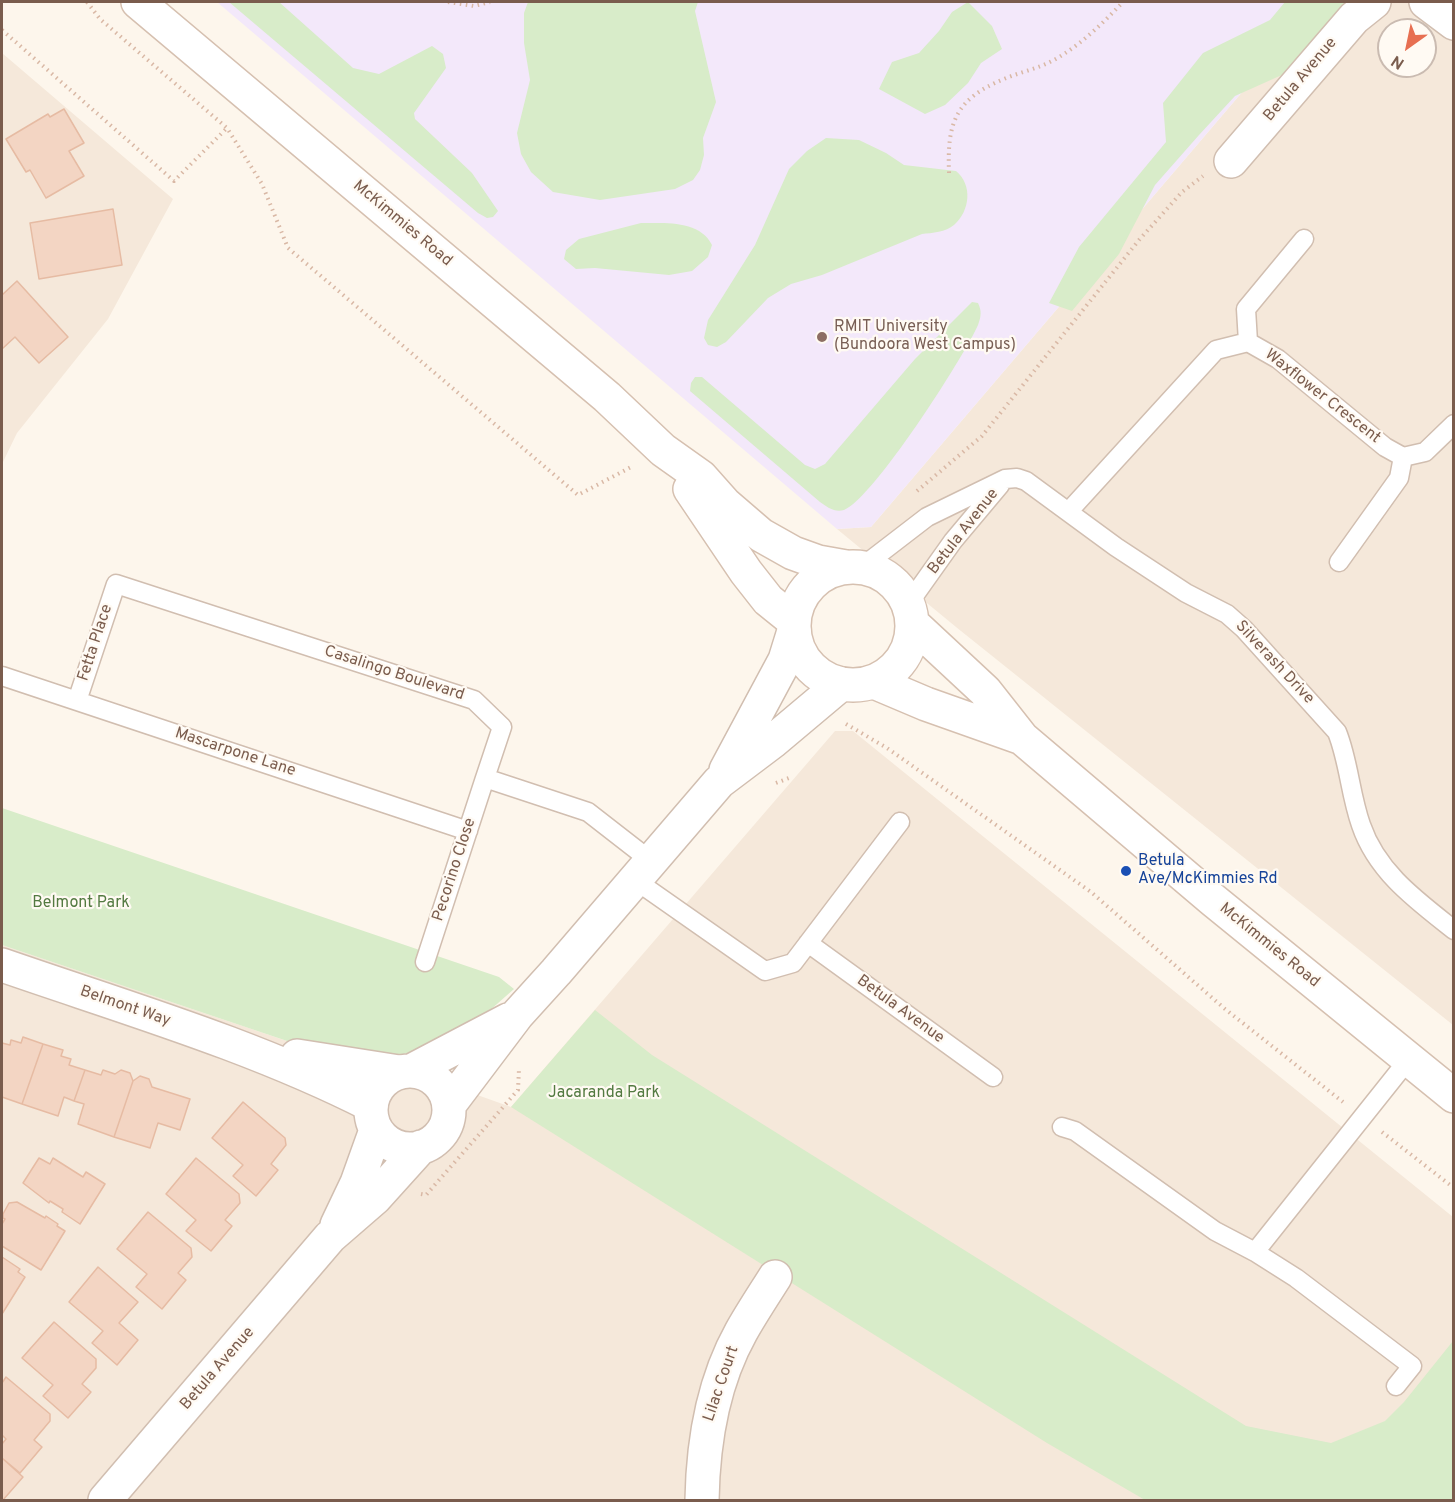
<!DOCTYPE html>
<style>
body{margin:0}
#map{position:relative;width:1455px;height:1502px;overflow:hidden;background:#fdf6ec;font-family:Overpass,sans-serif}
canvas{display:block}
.frame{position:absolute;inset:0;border:3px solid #7a5c4d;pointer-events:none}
.north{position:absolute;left:1377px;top:18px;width:60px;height:60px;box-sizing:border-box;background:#fffaf3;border:2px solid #cabbb1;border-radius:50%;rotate:213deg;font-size:16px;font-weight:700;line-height:24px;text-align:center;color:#7a5c4d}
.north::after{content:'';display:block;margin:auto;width:21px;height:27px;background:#e76f51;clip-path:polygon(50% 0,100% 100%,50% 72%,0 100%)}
</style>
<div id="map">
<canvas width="1455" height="1502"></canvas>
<div class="frame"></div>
<div class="north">N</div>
</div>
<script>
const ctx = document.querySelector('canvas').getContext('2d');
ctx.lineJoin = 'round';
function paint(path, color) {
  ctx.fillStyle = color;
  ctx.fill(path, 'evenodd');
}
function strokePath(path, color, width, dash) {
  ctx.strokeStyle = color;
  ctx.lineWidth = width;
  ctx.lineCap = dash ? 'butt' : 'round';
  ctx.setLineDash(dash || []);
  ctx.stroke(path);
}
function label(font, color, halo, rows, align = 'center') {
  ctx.font = font + ' Overpass,sans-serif';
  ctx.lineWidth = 4.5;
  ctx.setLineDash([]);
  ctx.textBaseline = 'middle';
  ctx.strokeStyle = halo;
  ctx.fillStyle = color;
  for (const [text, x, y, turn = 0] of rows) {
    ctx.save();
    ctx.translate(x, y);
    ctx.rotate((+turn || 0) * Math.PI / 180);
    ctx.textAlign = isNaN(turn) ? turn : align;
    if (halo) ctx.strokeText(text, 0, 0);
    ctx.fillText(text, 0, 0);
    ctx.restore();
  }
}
const residential = new Path2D(`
 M1319,2H1453V1025L956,627L837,529L871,527ZM1389,30H1425V66H1389Z
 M2,53L173,199L108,319L17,433L2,464Z
 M835,731H853L1453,1217V1500H2V945L302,1046L371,1057L511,1107Z`);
const education = new Path2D(`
 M217,2H1319L871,527L837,529Z`);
const green = new Path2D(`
 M229,2H279L353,68L379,74L432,46L443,54L446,68L414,113L415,119L472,173L498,211L493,217L487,218L478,213Z
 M528,2H698L695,11L716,102L703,138L704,155L700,170L693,180L675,189L600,200L553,192L531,172L521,154L517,133L530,80L524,43V13Z
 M968,2L992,26L1002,49L981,63L968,83L945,105L925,114L879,89L892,62L919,53L939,31L952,12Z
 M1285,2H1349L1293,70L1235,96L1199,135L1155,185L1119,254L1072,311L1049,303L1079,247L1166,142L1163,103L1203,53L1270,20Z
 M826,138L859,140L886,153L904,165L956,171C973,185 970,211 954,225C946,232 932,233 922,234L822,275L791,284L768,298L726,342L717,347L708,345L704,338L708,320L755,245L789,169L807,151Z
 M641,223C665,223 700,220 712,245L708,257L692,271L669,275L595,268L576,269L564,259L566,250L579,239Z
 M972,302L978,303C982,311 981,317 978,325C964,357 873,499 844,510C835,513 827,507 820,502L690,391L691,383L695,377H702L805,465L815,469L825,464L915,359Z
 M2,808L499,977L514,989L480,1019L431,1047L403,1054L371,1057L302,1046L2,945Z
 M595,1010L652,1055L1246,1426L1331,1443L1385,1421L1404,1402L1453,1341V1500H1145L1047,1443L511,1107Z`);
const building = new Path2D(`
 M64,109L84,143L69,151L84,176L46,198L30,170L26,172L6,139L48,114L50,117Z
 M113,209L122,265L39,279L30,223Z
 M17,281L68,337L39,363L15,337L2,349V295Z
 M23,1037L43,1044L22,1104L2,1097V1043L10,1045L11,1040L21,1043Z
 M43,1044L63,1050L61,1056L71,1059L69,1065L85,1070L74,1101L64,1097L58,1116L22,1104Z
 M85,1070L101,1075L103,1070L115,1074L121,1070L130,1073L133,1081L114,1137L78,1124L84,1104L74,1101Z
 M140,1076L149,1079L152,1087L190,1099L180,1130L158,1123L150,1148L114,1137L133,1081Z
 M243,1102L285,1138L286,1145L271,1164L278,1170L256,1196L233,1176L243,1165L212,1138Z
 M39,1158L50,1164L53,1158L83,1177L86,1172L105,1184L80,1224L62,1212L63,1209L50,1201L49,1203L23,1183Z
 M196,1158L239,1194L240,1203L225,1220L232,1226L211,1251L186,1231L196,1220L166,1194Z
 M17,1202L45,1218L46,1216L58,1224L57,1226L65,1231L41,1270L2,1246V1224L5,1219L3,1218V1214L9,1203Z
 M148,1212L191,1248L192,1257L178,1273L186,1280L162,1309L136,1287L147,1274L117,1249Z
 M2,1257L20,1269L18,1272L25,1277L2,1314Z
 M98,1267L138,1302L119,1323L138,1340L117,1365L92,1343L103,1331L69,1302Z
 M54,1322L96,1359V1368L82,1384L91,1392L68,1418L43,1396L53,1385L22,1358Z
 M6,1377L50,1414V1421L34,1440L42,1447L20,1473L2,1458V1444L6,1439L2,1435V1383Z
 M2,1458L23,1477L3,1500L2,1499Z`);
const path = new Path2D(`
 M87,2L100,19L227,128L262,184L288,248L578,495L633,466
 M448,2L474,6L490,2
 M2,30L174,181L227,128
 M949,173C947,123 955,99 1004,79C1020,72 1037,69 1052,61C1080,46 1102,24 1123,2
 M917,491L982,436L1139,240L1182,192L1203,176
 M846,724L887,748L1091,892L1225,1009L1343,1102
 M776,783L789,778
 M1382,1132L1454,1188
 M421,1194L426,1195L518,1090L519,1069
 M1453,1500H1454`);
const service = new Path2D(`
 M1248,342L1246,309L1304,239
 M1069,511L1216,350L1248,342L1278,359L1385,447L1403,457L1425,452L1454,424
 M1339,562L1399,478L1403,457
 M862,567L927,517L1005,479L1017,478L1026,481L1116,547L1186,593L1227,614L1244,629L1337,732C1349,762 1350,794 1361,825C1377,872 1416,900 1454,930
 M909,603L953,541L1000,485
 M2,676L468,831
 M77,701L116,584L474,700L502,727L485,778L588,812L651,861
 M635,880L765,971L793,963L900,822
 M808,943L993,1077
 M425,962L485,778
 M1062,1127L1075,1131L1215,1231L1255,1252L1296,1278L1412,1366L1396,1386
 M1255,1252L1408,1060`);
const minor = new Path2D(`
 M1426,2L1454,23
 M1231,161L1354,18L1374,2
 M2,965C126,1008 253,1045 371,1105
 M297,1056L399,1072
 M702,1500C703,1442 712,1384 741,1332C751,1314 763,1296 775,1277`);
const tertiary = new Path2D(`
 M726,770L785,660L794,631
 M411,1071L508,1020
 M371 1110a39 39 0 1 1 78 0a39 39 0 1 1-78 0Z
 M449,1105L517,1015L556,972L719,782L772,742L841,684
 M337,1225L357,1183L376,1130
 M105,1500L330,1237L375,1198L421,1147`);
const secondary = new Path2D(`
 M138,2L607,397L663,450L701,477L725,504L761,535L793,553L818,562L846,567
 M690,489L746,572L768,600L794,621
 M794 626a59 59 0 1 1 118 0a59 59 0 1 1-118 0Z
 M913,624L985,691L1022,738L1213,900L1454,1096
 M874,682L926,704L1022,738`);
const markers = [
 [822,337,6,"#8d6e63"],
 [1126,871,6,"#1a4fb4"]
];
const streetNames = [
 ["Betula Avenue",1301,80,-50],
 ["McKimmies Road",402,224,40],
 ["Waxflower Crescent",1322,397,38],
 ["Betula Avenue",964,532,-52],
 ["Fetta Place",96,643,-72],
 ["Silverash Drive",1274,663,47],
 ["Casalingo Boulevard",394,674,18],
 ["Mascarpone Lane",235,753,18],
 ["Pecorino Close",455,870,-72],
 ["McKimmies Road",1269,946,39],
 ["Belmont Way",125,1007,19],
 ["Betula Avenue",900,1010,36],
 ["Betula Avenue",218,1369,-49],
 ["Lilac Court",722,1384,-71]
];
const educationNames = [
 ["RMIT University",834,328],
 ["(Bundoora West Campus)",834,346]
];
const transitNames = [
 ["Betula",1138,862],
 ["Ave/McKimmies Rd",1138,880]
];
const parkNames = [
 ["Belmont Park",81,904],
 ["Jacaranda Park",604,1094]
];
paint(residential, '#f5e8da');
paint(education, '#f3e8fa');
paint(green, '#d8ecc9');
paint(building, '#f3d5c3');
strokePath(building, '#e6bba3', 1.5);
strokePath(service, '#d1beb0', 21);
strokePath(minor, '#d1beb0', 36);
strokePath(tertiary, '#d1beb0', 36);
strokePath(secondary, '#d6c0b0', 36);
strokePath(path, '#d9b8a5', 4, [1.5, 4.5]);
strokePath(service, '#fff', 18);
strokePath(minor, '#fff', 33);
strokePath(tertiary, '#fff', 33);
strokePath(secondary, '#fff', 33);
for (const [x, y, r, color] of markers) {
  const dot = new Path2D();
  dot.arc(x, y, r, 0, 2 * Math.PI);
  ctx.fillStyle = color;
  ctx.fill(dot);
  strokePath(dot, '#fffaf3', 2);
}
label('16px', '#7a5c4d', '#fffaf3', streetNames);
label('16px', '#785e54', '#fffaf3', educationNames, 'left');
label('16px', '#164399', '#fffaf3', transitNames, 'left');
label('16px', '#537a41', '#fffaf3', parkNames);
</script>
